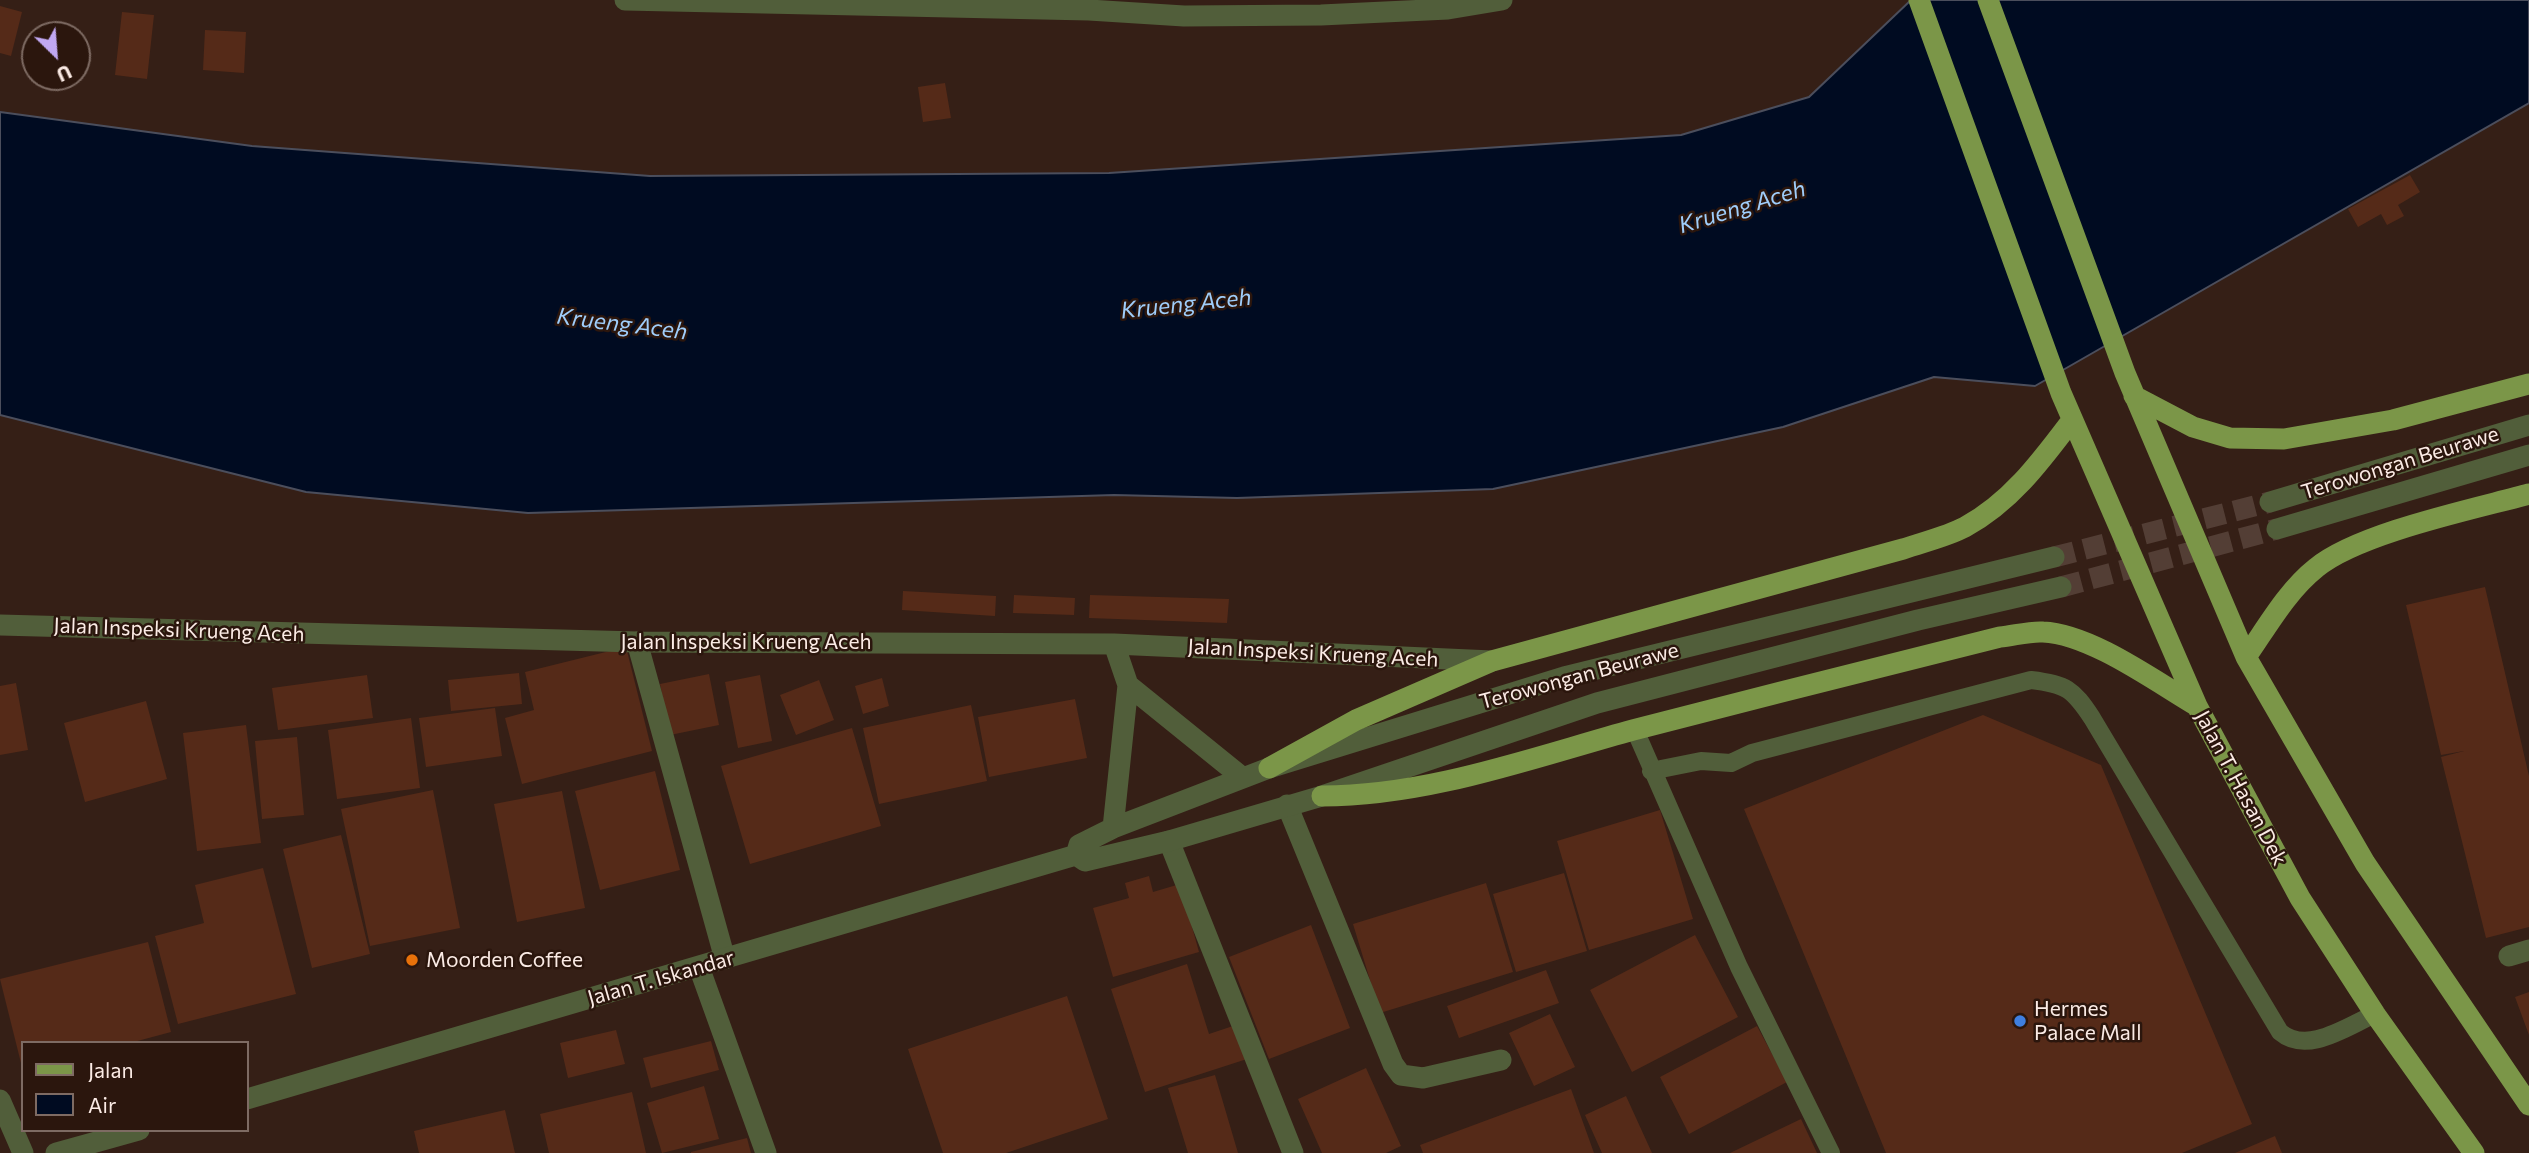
<!DOCTYPE html>
<style>
body{margin:0}
#map{position:relative;width:2529px;height:1153px;overflow:hidden;background:#351f16;font-family:Commissioner,sans-serif}
canvas{display:block}
.legend{position:absolute;left:21px;top:1041px;width:228px;height:91px;box-sizing:border-box;background:#2b160d;border:2px solid #7e6b63;margin:0;padding:9px 12px;list-style:none;font-size:21px;color:#fbebe5}
.legend li{display:flex;align-items:center;gap:14px;height:35px}
.legend b{width:35px;border:2px solid #7e6b63}
.north{position:absolute;left:21px;top:21px;width:70px;height:70px;box-sizing:border-box;background:#2b160d;border:2px solid #7e6b63;border-radius:50%;rotate:155deg;font-size:19px;font-weight:700;line-height:28px;text-align:center;color:#fbebe5}
.north::after{content:'';display:block;margin:auto;width:24px;height:32px;background:#c1a8f3;clip-path:polygon(50% 0,100% 100%,50% 72%,0 100%)}
</style>
<div id="map">
<canvas width="2529" height="1153"></canvas>
<ul class="legend">
<li><b style="height:9px;background:#7b9648"></b>Jalan</li>
<li><b style="height:19px;background:#000b21"></b>Air</li>
</ul>
<div class="north">U</div>
</div>
<script>
const ctx = document.querySelector('canvas').getContext('2d');
ctx.lineJoin = 'round';
function paint(path, color) {
  ctx.fillStyle = color;
  ctx.fill(path, 'evenodd');
}
function strokePath(path, color, width, dash) {
  ctx.strokeStyle = color;
  ctx.lineWidth = width;
  ctx.lineCap = dash ? 'butt' : 'round';
  ctx.setLineDash(dash || []);
  ctx.stroke(path);
}
function label(font, color, halo, rows, align = 'center') {
  ctx.font = font + ' Commissioner,sans-serif';
  ctx.lineWidth = 5;
  ctx.setLineDash([]);
  ctx.textBaseline = 'middle';
  ctx.strokeStyle = halo;
  ctx.fillStyle = color;
  for (const [text, x, y, turn = 0] of rows) {
    ctx.save();
    ctx.translate(x, y);
    ctx.rotate((+turn || 0) * Math.PI / 180);
    ctx.textAlign = isNaN(turn) ? turn : align;
    if (halo) ctx.strokeText(text, 0, 0);
    ctx.fillText(text, 0, 0);
    ctx.restore();
  }
}
const water = new Path2D(`
 M1911,0H2529V103L2035,386L1934,377L1783,427L1493,489L1237,498L1114,495L528,513L306,492L0,415V112L252,146L650,176L1109,173L1681,135L1809,97Z`);
const building = new Path2D(`
 M0,6L22,12L11,56L0,53Z
 M122,12L154,15L147,79L115,75Z
 M205,30L246,32L244,73L203,70Z
 M945,83L951,118L923,122L918,87Z
 M2410,175L2420,192L2398,205L2404,216L2387,225L2381,214L2358,227L2348,209Z
 M2485,587L2529,776V927L2486,938L2441,757L2464,751L2441,755L2406,605Z
 M903,591L996,596L995,616L902,610Z
 M1014,595L1075,598L1074,615L1013,613Z
 M1090,595L1229,599L1227,623L1089,618Z
 M626,647L652,751L522,784L505,718L534,710L525,672Z
 M519,673L522,704L451,711L448,680Z
 M709,674L719,725L670,735L660,684Z
 M367,675L373,718L278,730L272,688Z
 M760,675L772,741L738,748L725,682Z
 M882,678L889,706L863,714L855,686Z
 M819,680L834,720L796,735L780,695Z
 M16,683L28,750L0,755V686Z
 M1075,699L1087,758L989,777L978,717Z
 M146,701L167,779L85,802L64,723Z
 M971,705L987,781L879,804L863,728Z
 M495,708L502,756L426,767L419,718Z
 M1983,715L2101,765L2252,1124L2182,1153H1886L1744,809Z
 M411,718L420,788L337,799L328,730Z
 M246,725L261,843L197,851L183,733Z
 M852,728L881,826L750,864L721,766Z
 M297,737L304,815L262,819L255,741Z
 M655,771L680,870L600,890L575,791Z
 M433,790L460,928L370,946L341,809Z
 M562,791L585,908L517,922L494,804Z
 M1660,810L1693,919L1589,950L1557,841Z
 M341,835L370,954L312,968L283,849Z
 M263,868L296,994L178,1024L155,936L204,923L195,885Z
 M1564,873L1587,951L1516,972L1493,894Z
 M1149,876L1153,892L1180,884L1199,952L1113,977L1093,908L1129,898L1125,883Z
 M1486,883L1513,972L1380,1013L1353,924Z
 M1311,925L1350,1028L1269,1059L1229,957Z
 M1695,935L1738,1017L1632,1072L1590,990Z
 M148,942L171,1032L130,1043H23L22,1067L0,979Z
 M1187,964L1209,1034L1236,1025L1247,1059L1145,1092L1111,989Z
 M1546,970L1559,1003L1459,1038L1447,1006Z
 M2529,992V1035L2515,997Z
 M1067,996L1108,1119L1006,1153H943L908,1049Z
 M1550,1014L1575,1067L1534,1086L1509,1033Z
 M1757,1026L1787,1082L1689,1134L1660,1077Z
 M616,1030L625,1064L568,1078L560,1043Z
 M711,1041L719,1070L651,1088L643,1058Z
 M1366,1068L1401,1146L1386,1153H1322L1298,1099Z
 M1215,1075L1238,1153H1188L1168,1088Z
 M704,1086L719,1139L662,1153L647,1103Z
 M1571,1089L1594,1153H1423L1420,1145Z
 M632,1092L646,1153H549L540,1114Z
 M1626,1096L1652,1153H1602L1585,1115Z
 M505,1110L515,1153H419L414,1131Z
 M1801,1119L1817,1153H1730Z
 M2275,1136L2282,1153H2235Z
 M747,1138L751,1153H691V1152Z`);
const tertiaryTunnel = new Path2D(`
 M2054,557L2270,502
 M2061,587L2277,529`);
const service = new Path2D(`
 M1635,730L1739,967L1831,1153
 M1651,771L1701,761L1731,763L1752,753L2031,680C2066,684 2073,689 2092,718L2280,1032C2307,1055 2346,1027 2375,1014`);
const minor = new Path2D(`
 M625,0L1089,10L1184,16L1321,15L1448,9L1502,0
 M637,642L725,959
 M1287,805L1393,1064L1401,1075L1423,1078L1501,1060
 M1169,841L1293,1153
 M2509,956L2529,950
 M699,967L766,1153
 M0,1100L23,1153`);
const tertiary = new Path2D(`
 M2270,502L2529,425
 M2277,529L2529,455
 M0,625L637,642L1114,644L1492,661
 M1128,685L1243,778
 M1113,828L1128,685L1114,644
 M1076,855L1085,861L1169,841L1322,796L1597,703L1918,620L2061,587
 M247,1099L1076,855L1079,845L1113,828L1269,768L1564,677L2054,557
 M56,1153L139,1130`);
const primary = new Path2D(`
 M1919,0L2061,393L2197,706L2300,898L2375,1014L2474,1153
 M1988,0L2125,373L2246,657L2365,863L2529,1105
 M2134,396L2193,427L2230,438L2284,439L2393,420L2529,384
 M2246,657C2267,627 2287,591 2316,568C2358,533 2474,509 2529,494
 M1269,768L1356,720L1492,661L1903,549C1923,542 1946,537 1965,527C2011,502 2041,461 2072,420
 M1322,796C1428,796 1531,758 1633,730C1755,698 1878,668 2000,637C2013,636 2029,631 2043,632C2091,634 2156,682 2197,706`);
const markers = [
 [412,960,7,"#e8710a"],
 [2020,1021,7,"#3f7fe0"]
];
const streetNames = [
 ["Terowongan Beurawe",2400,463,-17],
 ["Jalan Inspeksi Krueng Aceh",179,630,2],
 ["Jalan Inspeksi Krueng Aceh",746,642],
 ["Jalan Inspeksi Krueng Aceh",1313,653,3],
 ["Terowongan Beurawe",1579,676,-15],
 ["Jalan T. Hasan Dek",2241,788,62],
 ["Jalan T. Iskandar",661,978,-16]
];
const poiNames = [
 ["Moorden Coffee",426,960],
 ["Hermes",2034,1009],
 ["Palace Mall",2034,1033]
];
const waterNames = [
 ["Krueng Aceh",1742,207,-17],
 ["Krueng Aceh",1186,304,-6],
 ["Krueng Aceh",622,324,7]
];
paint(water, '#000b21');
strokePath(water, '#4b4e5c', 2);
paint(building, '#552a18');
strokePath(tertiaryTunnel, '#533e35', 21, [21, 10]);
strokePath(service, '#515e3a', 18);
strokePath(minor, '#515e3a', 21);
strokePath(tertiary, '#515e3a', 21);
strokePath(primary, '#7b9648', 21);
for (const [x, y, r, color] of markers) {
  const dot = new Path2D();
  dot.arc(x, y, r, 0, 2 * Math.PI);
  ctx.fillStyle = color;
  ctx.fill(dot);
  strokePath(dot, '#2b160d', 2.5);
}
label('21px', '#fbebe5', '#2b160d', streetNames);
label('21px', '#fbebe5', '#2b160d', poiNames, 'left');
label('italic 23px', '#9fcdfa', '#2b160d', waterNames);
</script>
